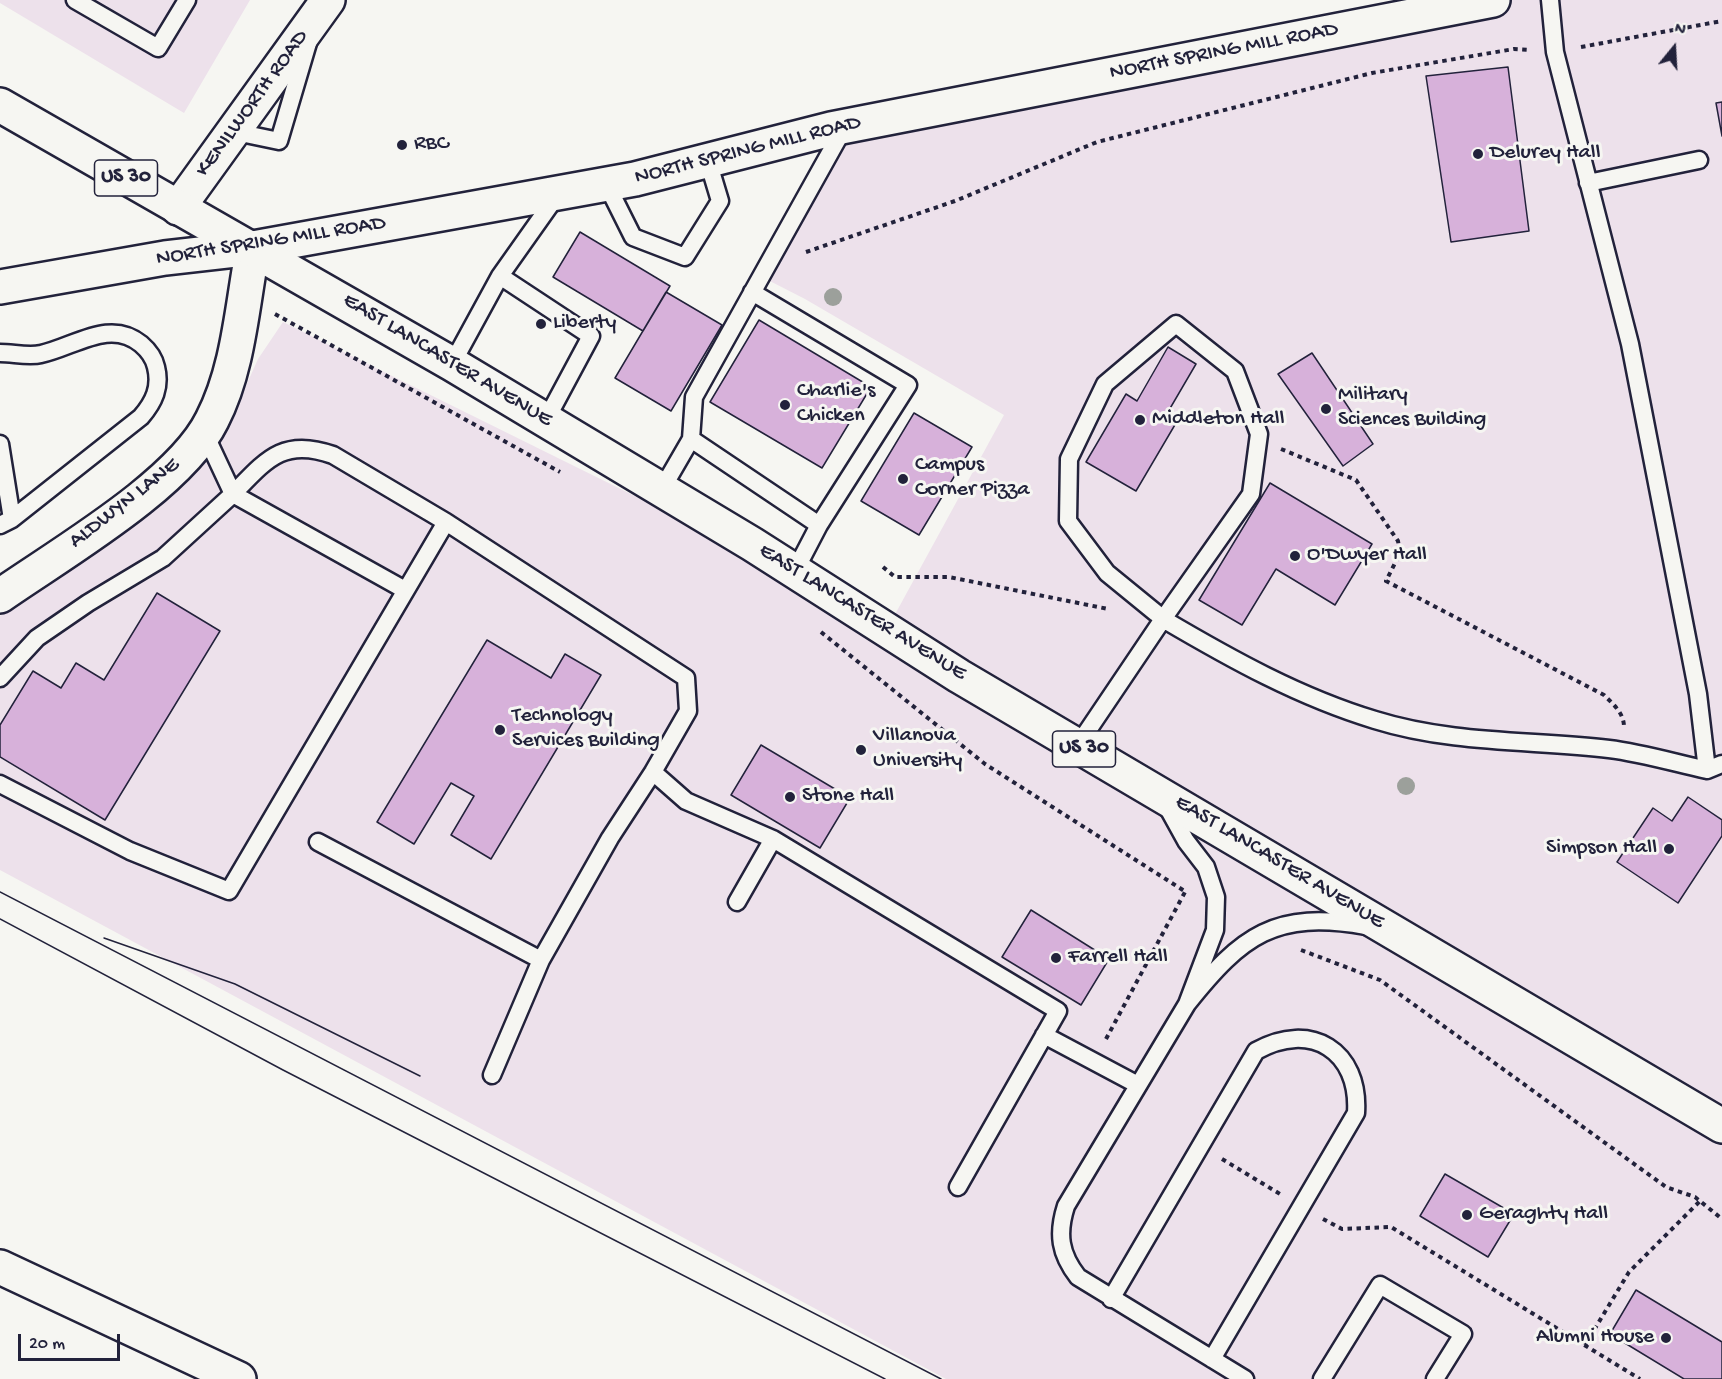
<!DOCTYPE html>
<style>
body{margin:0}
#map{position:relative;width:1722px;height:1379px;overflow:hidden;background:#f6f6f2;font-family:"Gochi Hand",sans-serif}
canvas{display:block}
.north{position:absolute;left:1644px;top:18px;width:60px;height:60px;-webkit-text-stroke:4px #f6f6f2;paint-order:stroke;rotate:18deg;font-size:16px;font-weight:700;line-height:24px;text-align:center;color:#22223b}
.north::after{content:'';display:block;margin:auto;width:21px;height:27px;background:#22223b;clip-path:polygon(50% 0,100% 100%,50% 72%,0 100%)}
.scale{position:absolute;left:18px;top:1334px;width:102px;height:27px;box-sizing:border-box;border:3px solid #22223b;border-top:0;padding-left:8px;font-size:18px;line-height:21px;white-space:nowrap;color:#22223b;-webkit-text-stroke:4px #f6f6f2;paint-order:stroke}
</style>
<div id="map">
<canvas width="1722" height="1379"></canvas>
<div class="north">N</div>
<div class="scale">20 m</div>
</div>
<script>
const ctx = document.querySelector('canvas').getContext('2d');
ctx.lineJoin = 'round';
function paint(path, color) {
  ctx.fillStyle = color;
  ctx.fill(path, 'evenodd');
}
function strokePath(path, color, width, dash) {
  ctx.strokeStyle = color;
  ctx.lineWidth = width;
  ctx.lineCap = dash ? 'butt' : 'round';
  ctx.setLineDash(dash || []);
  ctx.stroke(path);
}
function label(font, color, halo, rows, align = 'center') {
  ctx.font = font + ' "Gochi Hand",sans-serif';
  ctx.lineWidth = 6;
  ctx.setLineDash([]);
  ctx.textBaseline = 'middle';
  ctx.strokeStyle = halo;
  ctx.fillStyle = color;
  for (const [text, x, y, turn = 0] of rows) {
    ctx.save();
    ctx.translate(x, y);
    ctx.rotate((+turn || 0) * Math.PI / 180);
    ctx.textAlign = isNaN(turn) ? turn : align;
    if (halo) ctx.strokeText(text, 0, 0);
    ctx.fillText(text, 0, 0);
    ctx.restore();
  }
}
const built = new Path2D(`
 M0,0H250L184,113L0,3Z
 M1493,0H1722V1379H946L0,870V616L185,485L223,437L258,359L283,322L750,553L887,629L1004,415L805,299L760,276L831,129Z`);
const building = new Path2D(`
 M1508,67L1529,231L1451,242L1426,76Z
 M1722,102V136L1716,103Z
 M580,232L670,286L643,331L553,277Z
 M666,292L722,325L671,411L615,378Z
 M759,320L871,387L822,468L710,402Z
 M1168,347L1196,364L1165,417L1176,423L1136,491L1086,462L1126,394L1137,401Z
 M1312,353L1373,444L1343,466L1278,374Z
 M914,413L972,447L919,535L861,501Z
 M1270,483L1372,544L1335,605L1276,569L1242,625L1199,600Z
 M157,593L220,631L105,820L0,757V725L33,671L61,688L76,663L104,680Z
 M487,640L551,678L565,654L601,675L491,859L451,835L474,796L451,783L414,844L377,822Z
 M761,745L850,798L820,848L731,795Z
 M1688,797L1722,820V836L1678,903L1617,862L1653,808L1672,821Z
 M1031,910L1109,959L1081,1005L1002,957Z
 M1445,1174L1514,1214L1488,1257L1420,1216Z
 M1636,1290L1722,1342V1379H1684L1610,1334Z`);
const path = new Path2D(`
 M1581,47L1722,21
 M806,252L955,201L1097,142L1372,73L1514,49L1529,50
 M275,314L560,472
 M1281,449L1356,480L1398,541L1400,553L1386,581L1604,695C1613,704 1624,713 1624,727
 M883,567L895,577H949L1108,609
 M821,632L985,764L1186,892
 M1301,950L1380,980L1666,1187L1695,1197L1722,1219
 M1106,1039L1185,892
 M1222,1159L1280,1194
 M1323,1219L1342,1229L1391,1227L1640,1379
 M1585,1345L1629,1272L1700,1201`);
const service = new Path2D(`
 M75,0L158,48L187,0
 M1550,0L1555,52L1630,344L1698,694L1707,770
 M231,131L279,141L308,43
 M606,183L633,237L685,257L720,201L708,161
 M1588,183L1699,160
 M752,292L908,385L819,525L795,571
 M0,353C13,353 29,357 41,354C74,347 110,318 141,344C148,350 154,358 156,367C161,387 154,402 141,417L12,519L0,525
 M452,364L500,276
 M546,420L591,336L500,276L558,194
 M0,444L12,519
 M662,489L691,439
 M446,522L686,678L688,711L653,772L610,838L541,960L492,1075
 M819,525L691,439L694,397L845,126
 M0,678L37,638L88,603L163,558L233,494L204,432
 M1078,745L1163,619L1251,494L1259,434L1235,371L1176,324L1105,384L1069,459L1068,521L1107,573L1156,613L1163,619C1231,659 1299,697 1375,720C1452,744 1531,740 1609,749C1642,753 1675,763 1707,770L1722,764
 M653,772L686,801L773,839L1058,1011L958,1187
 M0,784L130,851L229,891L446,522L333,455C283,437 266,460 233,494L405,590
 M1165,803L1186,841L1206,867L1216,897L1215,930L1187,1004C1242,935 1275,910 1366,926
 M318,842L541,960
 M737,902L773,839
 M1187,1004L1066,1206C1057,1234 1060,1254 1078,1277L1245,1379
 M1044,1035L1138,1085
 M1111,1299L1256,1051C1311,1020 1360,1051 1356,1113L1212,1359
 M1322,1379L1380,1285L1463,1334L1435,1379`);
const minor = new Path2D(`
 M178,208L328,0
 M0,596C60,554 180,485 212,420C239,368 242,305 253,248
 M0,1267L239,1379`);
const secondary = new Path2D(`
 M0,287L165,258L253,248L635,179L831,129L1493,0`);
const trunk = new Path2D(`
 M0,105L452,364L752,544L959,676L1722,1126`);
const tram = new Path2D(`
 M0,892L941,1379
 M0,919L283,1070L885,1379
 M104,938L235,984L420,1076`);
const trees = [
 [833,297],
 [1406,786]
];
const markers = [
 [402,145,6,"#22223b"],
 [1478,154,6,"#22223b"],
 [541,324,6,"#22223b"],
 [785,405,6,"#22223b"],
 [1326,409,6,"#22223b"],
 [1140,420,6,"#22223b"],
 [903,479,6,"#22223b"],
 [1295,556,6,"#22223b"],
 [500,730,6,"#22223b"],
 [861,750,6,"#22223b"],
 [790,797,6,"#22223b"],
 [1669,849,6,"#22223b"],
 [1056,958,6,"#22223b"],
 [1467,1215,6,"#22223b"],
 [1666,1338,6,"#22223b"]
];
const shields = [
 [126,178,63],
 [1084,749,63]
];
const shieldNames = [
 ["US 30",126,178],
 ["US 30",1084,749]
];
const streetNames = [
 ["NORTH SPRING MILL ROAD",1224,52,-11],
 ["KENILWORTH ROAD",253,104,-54],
 ["NORTH SPRING MILL ROAD",748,151,-14],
 ["NORTH SPRING MILL ROAD",271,242,-9],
 ["EAST LANCASTER AVENUE",447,361,31],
 ["ALDWYN LANE",125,504,-38],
 ["EAST LANCASTER AVENUE",862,613,32],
 ["EAST LANCASTER AVENUE",1279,863,31]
];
const poiNames = [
 ["RBC",414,145],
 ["Delurey Hall",1490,154],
 ["Liberty",553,324],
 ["Charlie's",797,392],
 ["Chicken",797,417],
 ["Military",1338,396],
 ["Sciences Building",1338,421],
 ["Middleton Hall",1152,420],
 ["Campus",915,466],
 ["Corner Pizza",915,491],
 ["O'Dwyer Hall",1307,556],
 ["Technology",512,717],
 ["Services Building",512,742],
 ["Villanova",873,737],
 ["University",873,762],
 ["Stone Hall",802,797],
 ["Simpson Hall",1657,849,"right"],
 ["Farrell Hall",1068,958],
 ["Geraghty Hall",1479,1215],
 ["Alumni House",1654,1338,"right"]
];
paint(built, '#ede1eb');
paint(building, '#d7b1da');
strokePath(building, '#22223b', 1.5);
strokePath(service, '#22223b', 21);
strokePath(minor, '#22223b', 38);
strokePath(secondary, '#22223b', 38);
strokePath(trunk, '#22223b', 38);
strokePath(path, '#22223b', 4, [4.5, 4.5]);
strokePath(service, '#f6f6f2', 16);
strokePath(minor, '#f6f6f2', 33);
strokePath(secondary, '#f6f6f2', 33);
strokePath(trunk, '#f6f6f2', 33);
strokePath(tram, '#22223b', 1.5);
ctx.fillStyle = '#9ca09b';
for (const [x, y] of trees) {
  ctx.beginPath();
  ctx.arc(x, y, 9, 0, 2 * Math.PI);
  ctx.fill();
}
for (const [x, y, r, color] of markers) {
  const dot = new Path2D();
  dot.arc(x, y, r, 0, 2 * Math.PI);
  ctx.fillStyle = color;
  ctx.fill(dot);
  strokePath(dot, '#f6f6f2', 2);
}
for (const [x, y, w] of shields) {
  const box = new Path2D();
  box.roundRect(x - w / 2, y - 18, w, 36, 4.5);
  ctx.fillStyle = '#f6f6f2';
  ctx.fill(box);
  strokePath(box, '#22223b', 1.5);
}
label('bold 21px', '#22223b', null, shieldNames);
label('22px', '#22223b', '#f6f6f2', streetNames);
label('22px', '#22223b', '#f6f6f2', poiNames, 'left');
</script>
